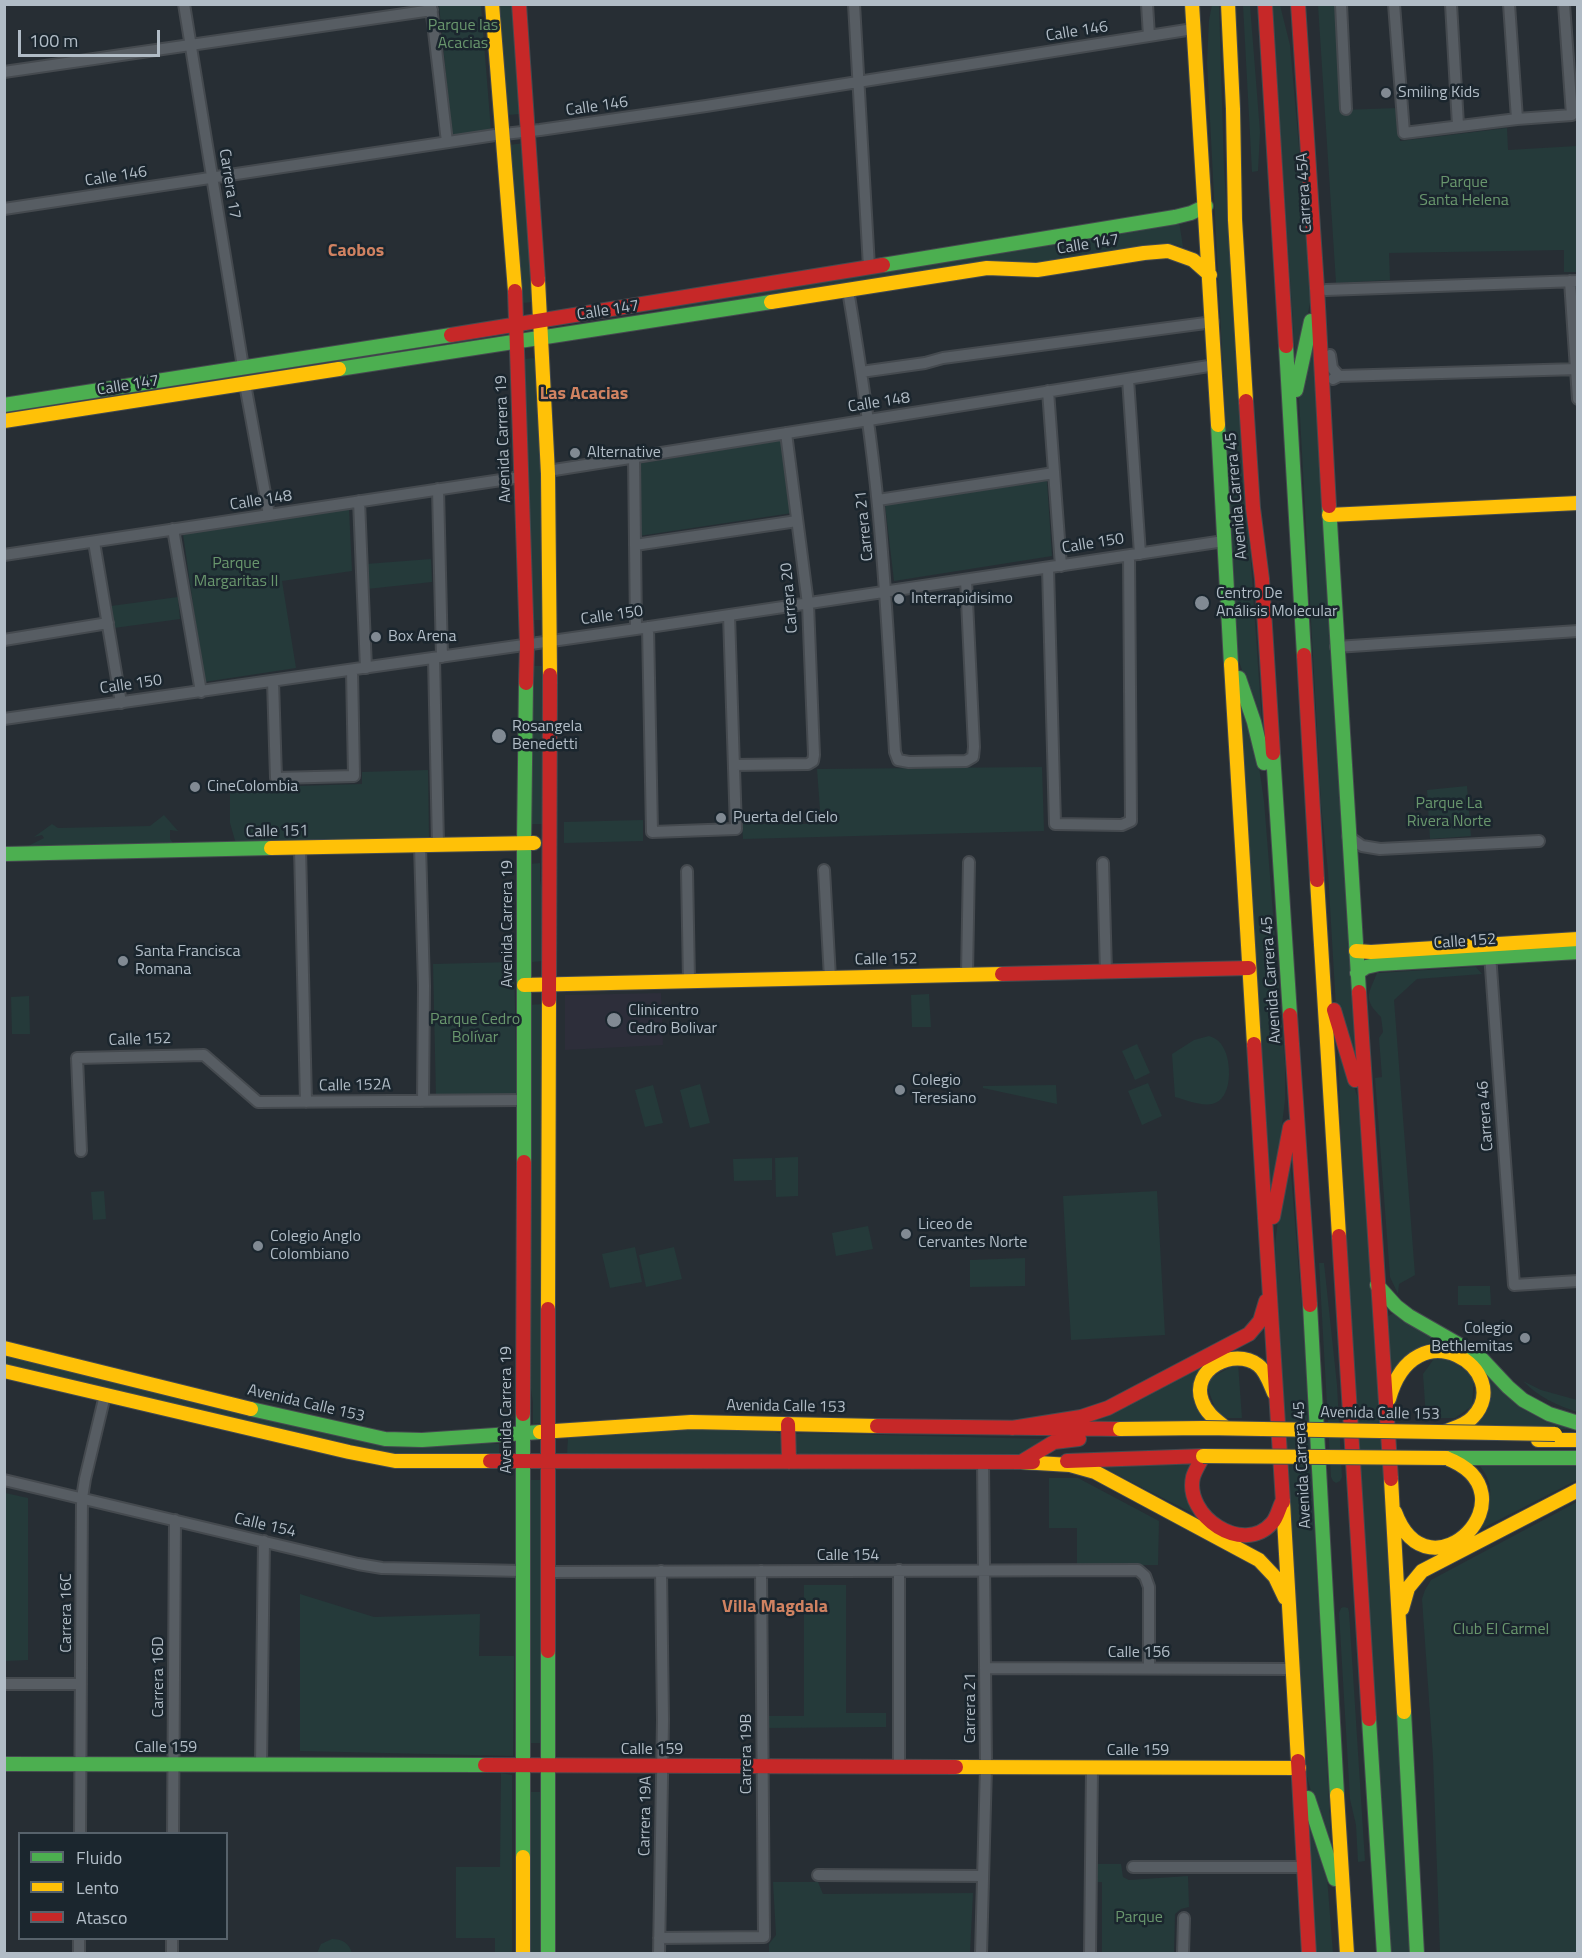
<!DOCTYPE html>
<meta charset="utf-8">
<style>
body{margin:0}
#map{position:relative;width:1582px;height:1958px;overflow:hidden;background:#272e34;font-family:"Titillium Web",sans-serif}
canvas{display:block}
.frame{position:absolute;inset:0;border:6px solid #b1bcc6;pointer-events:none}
.legend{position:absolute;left:18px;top:1832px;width:210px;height:108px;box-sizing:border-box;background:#1b262e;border:2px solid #57626b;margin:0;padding:8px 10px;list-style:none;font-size:18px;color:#b1bcc6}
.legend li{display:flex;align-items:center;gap:12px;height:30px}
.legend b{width:30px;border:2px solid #57626b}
.scale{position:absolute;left:18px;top:30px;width:142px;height:27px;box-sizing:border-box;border:3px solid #b1bcc6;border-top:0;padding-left:8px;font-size:18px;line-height:21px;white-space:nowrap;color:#b1bcc6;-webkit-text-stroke:4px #1b262e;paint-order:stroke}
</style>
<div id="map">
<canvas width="1582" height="1958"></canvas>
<div class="frame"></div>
<ul class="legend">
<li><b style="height:8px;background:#4caf50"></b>Fluido</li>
<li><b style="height:8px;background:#ffc107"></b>Lento</li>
<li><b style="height:8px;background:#c62828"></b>Atasco</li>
</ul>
<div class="scale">100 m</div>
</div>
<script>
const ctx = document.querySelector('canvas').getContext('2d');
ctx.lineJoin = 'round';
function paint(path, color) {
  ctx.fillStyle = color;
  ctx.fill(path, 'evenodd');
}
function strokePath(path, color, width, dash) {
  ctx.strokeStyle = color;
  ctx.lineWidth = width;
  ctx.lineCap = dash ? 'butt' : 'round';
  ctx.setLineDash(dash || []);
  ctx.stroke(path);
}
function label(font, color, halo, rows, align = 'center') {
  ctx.font = font + ' "Titillium Web",sans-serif';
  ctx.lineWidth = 5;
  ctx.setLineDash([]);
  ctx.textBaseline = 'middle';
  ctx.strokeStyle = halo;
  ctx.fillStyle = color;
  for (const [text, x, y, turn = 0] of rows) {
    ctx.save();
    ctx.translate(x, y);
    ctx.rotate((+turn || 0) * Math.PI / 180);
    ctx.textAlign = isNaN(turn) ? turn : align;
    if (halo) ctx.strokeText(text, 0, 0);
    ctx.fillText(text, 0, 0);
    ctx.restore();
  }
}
const medical = new Path2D(`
 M661,993L663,1045L565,1050V995Z`);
const green = new Path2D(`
 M1219,4L1224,169L1262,724L1238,659L1207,62L1209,20L1212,5Z
 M439,5H481L491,131L452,136Z
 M499,5H512L521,114L507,115Z
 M1243,5H1250L1260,132L1258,171L1252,172Z
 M1272,5H1280L1290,45L1312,294L1296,369Z
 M1318,5H1337L1342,110L1398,108L1400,141L1507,128L1508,150L1577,146V272H1564V250L1389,253L1390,280L1336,283Z
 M524,143L534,302L522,303L509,145Z
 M1179,221L1183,247L1173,244L1041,264L662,313L661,307Z
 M1314,328L1357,1067L1336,1008L1328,872L1321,804L1299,398Z
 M535,358L547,620H533L523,359Z
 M783,440L792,513L639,536L637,464Z
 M1047,481L1052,556L894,581L885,505Z
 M349,509L352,571L282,581L296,668L204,682L183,534Z
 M431,559L432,582L367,589L366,564Z
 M178,597L180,619L114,628L111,606Z
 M532,666H548L546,824H531Z
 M1238,684L1257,753L1264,801L1285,1063V1100L1272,1208Z
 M1042,767L1044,831L743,839L742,824H821L817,769Z
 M428,770L429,839L236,844L230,823V788L362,784V772Z
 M1467,786L1471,836L1430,839L1427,790Z
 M164,815L178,831L170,830V839L176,846L22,849L44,838L42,835L34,837L52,824L58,828L150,826Z
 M643,820V841L564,843V822Z
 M540,863V880L543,895V961L532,962L529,864Z
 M514,962L517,1096L436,1097L433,964Z
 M1476,967L1482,974L1417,979L1394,1000L1415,1275L1399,1284L1398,1294L1390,1277L1375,1078L1382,1077L1379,1038L1383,1032L1381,1017C1363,999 1368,995 1377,973Z
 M929,994L931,1027H912L911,995Z
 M29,996L30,1034H12L11,997Z
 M543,1004V1423L533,1424V1403L529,1375L528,1005Z
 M1209,1036C1215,1038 1220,1041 1223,1047C1232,1061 1233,1100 1212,1104C1200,1106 1186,1100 1175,1097L1172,1054L1194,1040Z
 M1338,1037L1362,1111L1413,1953H1389L1341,1145Z
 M1137,1044L1150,1073L1135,1080L1122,1051Z
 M1148,1083L1162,1116L1142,1125L1128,1091Z
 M700,1084L710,1123L690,1128L680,1090Z
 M653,1085L663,1123L645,1127L635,1090Z
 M1056,1085L1057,1104L983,1088V1086Z
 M798,1157V1196L776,1197L775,1158Z
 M772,1158V1180L734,1181L733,1159Z
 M1290,1161L1304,1334L1331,1841L1314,1802L1304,1766L1275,1245L1280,1203Z
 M104,1191L106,1219L93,1220L91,1192Z
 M1157,1191L1165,1335L1071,1340L1063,1196Z
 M868,1226L873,1249L836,1256L832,1233Z
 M635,1247L642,1282L610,1288L602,1254Z
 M674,1247L682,1279L646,1287L639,1255Z
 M1025,1258V1286L970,1287V1260Z
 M1319,1263H1324L1337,1385L1342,1477L1340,1481L1336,1483L1333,1481L1331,1477Z
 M1458,1286H1490L1491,1305H1458Z
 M1395,1312L1438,1337L1389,1374L1385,1318Z
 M5,1352L338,1436L499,1444V1455H400L5,1366Z
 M1436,1356L1445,1357L1474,1376L1472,1406L1455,1418H1426L1423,1374Z
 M1238,1363L1242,1418H1227L1217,1413L1206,1384L1209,1379Z
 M1479,1363L1569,1429L1469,1428Z
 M1205,1364L1204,1420L1079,1425Z
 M1523,1381L1541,1390L1577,1400V1412C1555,1404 1540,1398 1523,1381Z
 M675,1428L775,1432L781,1434V1456H567L568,1437Z
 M805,1433L1044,1439L1026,1455L803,1456L796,1452V1434Z
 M1189,1463L1200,1517L1098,1465Z
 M1577,1463V1480L1481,1529C1489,1504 1498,1488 1479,1465Z
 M1049,1478H1078L1159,1521L1158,1565H1077V1528H1049Z
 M529,1480H542V1743H528Z
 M5,1493L28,1498V1660L5,1661Z
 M1577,1502V1953H1440L1433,1757L1422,1599L1425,1590L1431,1580Z
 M804,1585H846V1713H886V1727L769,1728V1716H804Z
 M300,1594L374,1617L480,1614L479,1656H514L513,1756L300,1751Z
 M1344,1607L1348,1608L1349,1612L1365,1861L1358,1862L1356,1825L1350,1799L1339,1613L1341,1608Z
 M501,1773L512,1775V1953H495V1938H456V1867H500Z
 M528,1792H543L542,1953H529Z
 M1307,1807L1327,1877L1333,1953H1315Z
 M1094,1864H1121L1123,1877L1129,1880L1188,1876L1189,1907L1181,1909L1175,1914L1174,1953H1102V1882H1095Z
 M773,1882H818L823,1894L973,1893L970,1953H769V1944L776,1935Z
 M332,1939C342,1939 349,1943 352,1953H317L321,1944Z`);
const street = new Path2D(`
 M184,4L243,367
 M854,4L869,267
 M1147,4L1149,36
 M1341,4L1346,109
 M1394,4L1404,133L1517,119L1572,115L1564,4
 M1451,4L1458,125
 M1509,4L1517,119
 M431,6L447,142
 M4,72L432,10
 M4,209L495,135L540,130L706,106L1193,29
 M1570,281L1578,399
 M848,290C860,362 871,434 878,506C886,588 890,670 895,752L898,760L909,762L966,761L973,757L974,747L966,580
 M1326,290L1578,281
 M1330,355L1332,368L1339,376
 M861,372L925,363L943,358L1213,322
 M1128,379L1140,554
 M1333,379L1339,376L1578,369
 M245,384L269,515
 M1048,391L1061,566
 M634,457L636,629
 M548,471L1215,365
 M438,489L442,657
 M878,500L1054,473
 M359,501L366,668
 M173,529L201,692
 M94,542L121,703
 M635,545L797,521
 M4,555L521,477
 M1048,568L1055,824L1122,825L1131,821L1129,556
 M648,627L652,832L736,829L729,615
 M4,640L108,623
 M1336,647L1578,631
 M434,658L438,845
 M273,681L276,778L354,776L352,670
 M4,719L636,629L1224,541
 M734,765L808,764L813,761L814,755L808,604L786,433
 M1348,836L1362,846L1380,849L1539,841
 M420,845L424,986L423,1101
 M300,848L306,1102
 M1103,863L1106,972
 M824,870L830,978
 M687,871L689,981
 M1490,954L1514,1285L1578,1281
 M967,975L969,862
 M81,1151L77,1058L204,1055L258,1102L524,1100
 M4,1480L358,1564L382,1568L523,1571
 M899,1570V1767
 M548,1572L1138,1570L1145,1576L1149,1587V1668
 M985,1668L1293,1669
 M4,1684H81
 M261,1764L264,1541
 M80,1834L82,1498L85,1479L105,1395
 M173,1834L175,1520
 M1133,1867H1304
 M818,1875L983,1876
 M659,1938L764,1937L761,1571
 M79,1954V1938
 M172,1954V1938
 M659,1954L663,1720L661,1571
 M981,1954L986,1767L983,1462
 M1090,1954L1092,1768
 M1183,1954L1184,1918`);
const fast = new Path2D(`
 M883,265L1175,217L1191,213L1206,206
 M1286,346L1304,655
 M339,369L771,302
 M1296,390L1311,321
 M4,405L451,335
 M1218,425L1231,664
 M1329,506L1359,992
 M1239,678L1254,722L1264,763
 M1273,753L1290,1015
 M4,854L271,848
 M1357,973L1366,967L1379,964L1578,952
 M524,1162V843L526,683
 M1377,1285L1396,1306L1409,1316L1479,1356L1508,1387L1523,1400L1549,1414L1578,1423
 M1310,1305L1337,1795
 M251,1409L385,1439L422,1440L540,1432
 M1447,1458H1578
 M548,1651V1954
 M1404,1712L1417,1954
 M1369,1719L1384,1954
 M4,1764L485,1765
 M1308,1798L1335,1879
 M523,1857V1414`);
const slow = new Path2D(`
 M492,4L515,291
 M1192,4L1218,425
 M1228,4L1233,109L1235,220L1246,401
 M538,280L548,474L550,675
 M771,302L987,268L1037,270L1144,253L1168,251L1193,260L1210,275
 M4,421L339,369
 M1329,515L1578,503
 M1231,664L1254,1044
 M271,848L534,843
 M1317,880L1339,1236
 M1356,951L1371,952L1578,939
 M524,985L1002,974
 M548,1309L549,1000
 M4,1348L251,1409
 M4,1371L349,1452L395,1461H490
 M1389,1399C1415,1305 1516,1371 1473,1417C1466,1425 1454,1428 1444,1432
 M1226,1428C1216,1420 1206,1413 1202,1401C1190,1369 1234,1347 1258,1365C1266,1371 1270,1384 1274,1393
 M540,1432L691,1422L877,1426
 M1538,1440H1578
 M1021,1462L1070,1465L1095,1472L1259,1560L1275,1577L1285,1598
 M1391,1479L1404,1712
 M1283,1502L1298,1761
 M1395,1512C1429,1604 1538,1493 1446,1458
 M1402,1609L1408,1588L1422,1571L1578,1490
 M956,1767L1299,1768
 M1337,1795L1347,1954
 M523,1954V1857`);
const jam = new Path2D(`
 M519,4L538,280
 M1265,4L1286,346
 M1298,4L1317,288L1329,506
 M515,291L527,645L526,683
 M451,335L883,265
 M1246,401L1253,508L1262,579L1273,753
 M1304,655L1317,880
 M1002,974L1249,968
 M1359,992L1391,1479
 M549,1000L550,675
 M1334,1010L1355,1080
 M1290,1015L1310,1305
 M1254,1044L1283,1502
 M1273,1217L1290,1127
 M1339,1236L1369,1719
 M523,1414L524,1162
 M788,1424L789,1462
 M877,1426L1120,1429
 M1012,1428L1081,1417L1108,1408L1249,1334L1260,1321L1266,1301
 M1203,1456C1200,1463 1195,1470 1193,1477C1184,1516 1243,1556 1272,1523C1277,1518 1279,1508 1282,1502
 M490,1461L1033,1462
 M1067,1461L1203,1456
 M1021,1462L1054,1442L1079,1439
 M548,1651V1309
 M1298,1761L1309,1954
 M485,1765L956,1767`);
const slowBridge = new Path2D(`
 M1120,1429L1204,1428L1555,1434
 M1203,1456L1446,1458`);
const markers = [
 [1386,93,6,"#818a93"],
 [575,453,6,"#818a93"],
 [899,599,6,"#818a93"],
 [1202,603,8,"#818a93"],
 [376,637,6,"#818a93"],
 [499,736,8,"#818a93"],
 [195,787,6,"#818a93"],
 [721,818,6,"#818a93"],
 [123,961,6,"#818a93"],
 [614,1020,8,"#818a93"],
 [900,1090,6,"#818a93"],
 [906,1234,6,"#818a93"],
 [258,1246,6,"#818a93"],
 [1525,1338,6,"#818a93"]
];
const parkNames = [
 ["Parque las",463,26],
 ["Acacias",463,44],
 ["Parque",1464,183],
 ["Santa Helena",1464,201],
 ["Parque",236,564],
 ["Margaritas II",236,582],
 ["Parque La",1449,804],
 ["Rivera Norte",1449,822],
 ["Parque Cedro",475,1020],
 ["Bolívar",475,1038],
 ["Club El Carmel",1501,1630],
 ["Parque",1139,1918]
];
const streetNames = [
 ["Calle 146",1077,32,-9],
 ["Calle 146",597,107,-8],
 ["Calle 146",116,177,-9],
 ["Carrera 17",229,184,81],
 ["Carrera 45A",1305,193,-93],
 ["Calle 147",1088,245,-9],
 ["Calle 147",608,311,-9],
 ["Calle 147",128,386,-9],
 ["Calle 148",879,403,-9],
 ["Avenida Carrera 19",504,439,-92],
 ["Avenida Carrera 45",1237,496,-95],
 ["Calle 148",261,501,-9],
 ["Carrera 21",865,526,-96],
 ["Calle 150",1093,544,-9],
 ["Carrera 20",790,598,-95],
 ["Calle 150",612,616,-8],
 ["Calle 150",131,685,-8],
 ["Calle 151",277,832,-1],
 ["Avenida Carrera 19",508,924,-90],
 ["Calle 152",1465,942,-4],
 ["Calle 152",886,960,-1],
 ["Avenida Carrera 45",1272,980,-94],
 ["Calle 152",140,1040,-2],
 ["Calle 152A",355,1086,-1],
 ["Carrera 46",1486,1116,-94],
 ["Avenida Calle 153",306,1404,13],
 ["Avenida Calle 153",786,1407,1],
 ["Avenida Carrera 19",507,1410,-90],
 ["Avenida Calle 153",1380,1414,1],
 ["Avenida Carrera 45",1303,1465,-93],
 ["Calle 154",265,1526,13],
 ["Calle 154",848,1556],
 ["Carrera 16C",67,1613,-90],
 ["Calle 156",1139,1653],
 ["Carrera 16D",159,1677,-90],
 ["Carrera 21",971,1708,-90],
 ["Calle 159",166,1748],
 ["Calle 159",652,1750],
 ["Calle 159",1138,1751],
 ["Carrera 19B",747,1754,-90],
 ["Carrera 19A",646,1816,-89]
];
const poiNames = [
 ["Smiling Kids",1398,93],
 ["Alternative",587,453],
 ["Centro De",1216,594],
 ["Análisis Molecular",1216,612],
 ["Interrapidisimo",911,599],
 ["Box Arena",388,637],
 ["Rosangela",512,727],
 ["Benedetti",512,745],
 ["CineColombia",207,787],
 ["Puerta del Cielo",733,818],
 ["Santa Francisca",135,952],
 ["Romana",135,970],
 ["Clinicentro",628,1011],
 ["Cedro Bolivar",628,1029],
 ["Colegio",912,1081],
 ["Teresiano",912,1099],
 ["Liceo de",918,1225],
 ["Cervantes Norte",918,1243],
 ["Colegio Anglo",270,1237],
 ["Colombiano",270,1255],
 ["Colegio",1513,1329,"right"],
 ["Bethlemitas",1513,1347,"right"]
];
const neighbourhoodNames = [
 ["Caobos",356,252],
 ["Las Acacias",584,395],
 ["Villa Magdala",775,1608]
];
paint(medical, '#2d2e3a');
paint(green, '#253a3a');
strokePath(street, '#454a4f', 14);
strokePath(fast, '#454a4f', 16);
strokePath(slow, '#454a4f', 16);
strokePath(jam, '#454a4f', 16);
strokePath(street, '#575d63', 10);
strokePath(fast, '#4caf50', 14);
strokePath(slow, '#ffc107', 14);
strokePath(jam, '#c62828', 14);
strokePath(slowBridge, '#454b51', 16, []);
strokePath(slowBridge, '#ffc107', 14);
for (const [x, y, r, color] of markers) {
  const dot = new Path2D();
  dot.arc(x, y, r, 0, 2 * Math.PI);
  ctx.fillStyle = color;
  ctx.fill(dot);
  strokePath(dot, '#1b262e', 2);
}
label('16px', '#69966d', '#1b262e', parkNames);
label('16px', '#b1bcc6', '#1b262e', streetNames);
label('16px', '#b1bcc6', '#1b262e', poiNames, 'left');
label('bold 18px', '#d08261', '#1b262e', neighbourhoodNames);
</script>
